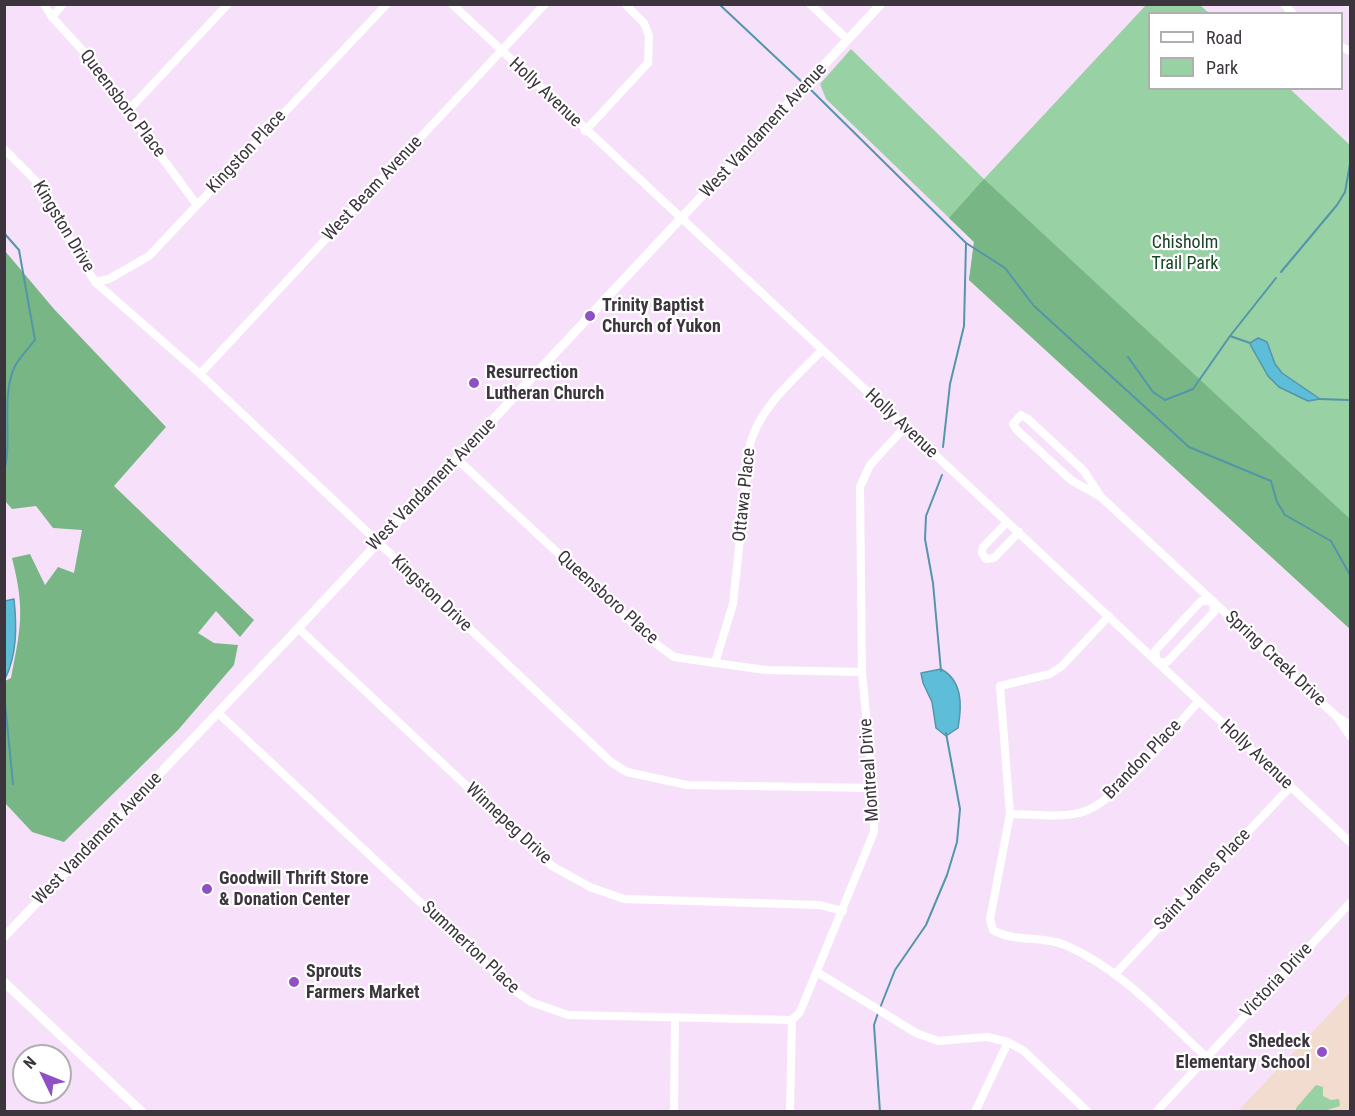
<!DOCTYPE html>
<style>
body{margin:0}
#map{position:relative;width:1355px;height:1116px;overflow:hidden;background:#f7e1fa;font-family:"Roboto Condensed",sans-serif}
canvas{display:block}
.frame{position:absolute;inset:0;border:6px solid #3d353e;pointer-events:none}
.legend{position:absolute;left:1148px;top:12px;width:195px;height:78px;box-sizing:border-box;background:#fff;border:2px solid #b1aeb2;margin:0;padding:8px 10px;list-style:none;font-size:18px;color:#3d353e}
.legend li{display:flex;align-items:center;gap:12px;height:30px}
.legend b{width:30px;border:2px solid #b1aeb2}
.north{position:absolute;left:12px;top:1044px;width:60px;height:60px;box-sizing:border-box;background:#fff;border:2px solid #b1aeb2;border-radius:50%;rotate:313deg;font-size:16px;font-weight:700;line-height:24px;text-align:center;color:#3d353e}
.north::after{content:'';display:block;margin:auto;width:21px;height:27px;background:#8f50c6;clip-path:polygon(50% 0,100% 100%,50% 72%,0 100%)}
</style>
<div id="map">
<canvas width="1355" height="1116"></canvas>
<div class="frame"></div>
<ul class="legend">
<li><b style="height:8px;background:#fff"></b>Road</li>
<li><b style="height:16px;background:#98d1a3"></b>Park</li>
</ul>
<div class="north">N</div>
</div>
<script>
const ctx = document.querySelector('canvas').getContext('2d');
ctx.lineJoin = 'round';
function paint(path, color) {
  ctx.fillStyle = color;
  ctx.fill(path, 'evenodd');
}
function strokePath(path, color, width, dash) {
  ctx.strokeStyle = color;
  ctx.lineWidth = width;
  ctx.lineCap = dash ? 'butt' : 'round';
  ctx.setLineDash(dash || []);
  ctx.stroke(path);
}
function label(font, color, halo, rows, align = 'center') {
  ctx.font = font + ' "Roboto Condensed",sans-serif';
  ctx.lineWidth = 4.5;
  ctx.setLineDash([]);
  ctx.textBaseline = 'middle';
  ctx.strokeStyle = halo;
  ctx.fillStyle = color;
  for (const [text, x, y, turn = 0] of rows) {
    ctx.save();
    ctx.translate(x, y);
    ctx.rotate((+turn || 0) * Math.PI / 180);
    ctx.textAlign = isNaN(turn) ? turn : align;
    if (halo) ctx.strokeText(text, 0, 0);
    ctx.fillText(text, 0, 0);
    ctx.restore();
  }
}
const education = new Path2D(`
 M1350,992V1111H1238Z`);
const green = new Path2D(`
 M1146,5H1200L1209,13L1150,14V88L1290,89L1350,145V629L969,280L974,242L826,99L820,84L851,49L984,179Z
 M1316,1085L1323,1087V1096L1331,1100L1339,1099L1340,1106L1324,1111H1296V1108Z`);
const forest = new Path2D(`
 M984,179L1350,519V629L969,280L974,242L949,218Z
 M5,251L54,309L166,427L114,486L254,620L240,637L216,611L198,633L214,643L238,645L234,665L178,730L64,842L32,832L5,803V681L11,678C21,627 25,609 12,558L30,554L45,585L58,567L74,573L82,530L53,528L36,506L12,509L5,501Z`);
const water = new Path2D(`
 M1258,338L1267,342L1275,364L1282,373L1320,399L1308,401L1279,387L1268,376L1251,346L1250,343Z
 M14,599C17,627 17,655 5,679V601Z
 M941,669C963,681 962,706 958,728L946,736L936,728L932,702L923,683L921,673Z`);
const stream = new Path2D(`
 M719,4L802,82
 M807,86L966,243L1005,268L1034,306L1189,447L1271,481L1277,502L1285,515L1331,541L1350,575
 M4,233L19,250L35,340C29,348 20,357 15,366C0,397 13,439 4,472
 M1281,272L1337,205L1345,192L1350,164
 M1230,336L1250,343
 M1128,357L1153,392L1165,400L1193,389L1230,336L1276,278
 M1320,399L1348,400
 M943,447L950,384L964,326L966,243
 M941,671L933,583L925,539L926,516L942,475
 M4,693L13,784
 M880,1008L895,970L926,925L947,875L957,842L960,809L946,733
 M878,1013L874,1025L880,1112`);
const minor = new Path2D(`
 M44,4L52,17L84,52L197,205
 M452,4L1350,842
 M810,4L848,40
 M1284,4L1293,14
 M52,17L63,4
 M1342,47L1350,51
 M127,112L228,4
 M585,131L648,63L649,36L644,23L625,4
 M4,149L35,180L95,282L200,374L611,762L627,772L687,785L873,788
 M95,282L109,279L149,256L387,4
 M200,374L545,4
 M457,459L651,640L674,657L715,663L766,670L862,672
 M1101,497L1084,471L1028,419L1021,415L1013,424L1017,430L1071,480L1101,497L1337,717L1350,725
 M1007,522L983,547L982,553L986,559L994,558L1019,532
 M1201,601H1213L1214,612L1167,662H1157L1155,651Z
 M1109,616L1062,666L1050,674L1000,686L1010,814L990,919L993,930C1015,943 1041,935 1065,945C1121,969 1162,1016 1206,1057
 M298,628L552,866L590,887L624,899L820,905L843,911
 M715,663L733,604L750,444C761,405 795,379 822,350
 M218,713L515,991L531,1002L568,1015L792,1020
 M1339,720L1350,736
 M1010,814C1033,814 1057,818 1079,813C1115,806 1172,730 1199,701
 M817,972L916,1033L938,1041L987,1037L1008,1042L1024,1051L1088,1112
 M1116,973L1290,787
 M674,1112L675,1018
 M790,1112L792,1020L800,1012L874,832L873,788L862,672L860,487L870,465L905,427
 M975,1112L1008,1042
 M1156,1112L1350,903`);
const tertiary = new Path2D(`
 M4,937L290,637L881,4
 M4,982L142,1112`);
const markers = [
 [590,316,6,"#8f50c6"],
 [474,383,6,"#8f50c6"],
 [207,889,6,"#8f50c6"],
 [294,982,6,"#8f50c6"],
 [1322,1052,6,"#8f50c6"]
];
const streetNames = [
 ["Holly Avenue",545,93,43],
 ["Queensboro Place",122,104,53],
 ["West Vandament Avenue",764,131,-47],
 ["Kingston Place",247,152,-47],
 ["West Beam Avenue",373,189,-47],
 ["Kingston Drive",63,227,59],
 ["Holly Avenue",901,424,43],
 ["West Vandament Avenue",432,485,-46],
 ["Ottawa Place",745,495,-84],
 ["Kingston Drive",431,594,43],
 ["Queensboro Place",607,598,42],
 ["Spring Creek Drive",1275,659,43],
 ["Holly Avenue",1256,755,43],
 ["Brandon Place",1143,760,-46],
 ["Montreal Drive",870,770,-94],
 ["Winnepeg Drive",508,824,43],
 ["West Vandament Avenue",98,839,-46],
 ["Saint James Place",1203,880,-47],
 ["Summerton Place",470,948,43],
 ["Victoria Drive",1277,981,-47]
];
const parkNames = [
 ["Chisholm",1185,243],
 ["Trail Park",1185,264]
];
const poiNames = [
 ["Trinity Baptist",602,306],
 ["Church of Yukon",602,327],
 ["Resurrection",486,373],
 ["Lutheran Church",486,394],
 ["Goodwill Thrift Store",219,879],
 ["& Donation Center",219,900],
 ["Sprouts",306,972],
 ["Farmers Market",306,993],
 ["Shedeck",1310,1042,"right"],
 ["Elementary School",1310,1063,"right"]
];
paint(education, '#f2dbcf');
paint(green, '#98d1a3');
paint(forest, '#78b785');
paint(water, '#5ebed9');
strokePath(water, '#5495aa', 1.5);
strokePath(stream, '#5495aa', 2);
strokePath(minor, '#fff', 8);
strokePath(tertiary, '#fff', 9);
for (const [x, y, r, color] of markers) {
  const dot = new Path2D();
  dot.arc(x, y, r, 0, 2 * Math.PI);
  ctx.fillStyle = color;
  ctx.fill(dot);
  strokePath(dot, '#fff', 2);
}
label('18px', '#3d353e', '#fff', streetNames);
label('18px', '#174625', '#fff', parkNames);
label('bold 18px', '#3d353e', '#fff', poiNames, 'left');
</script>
